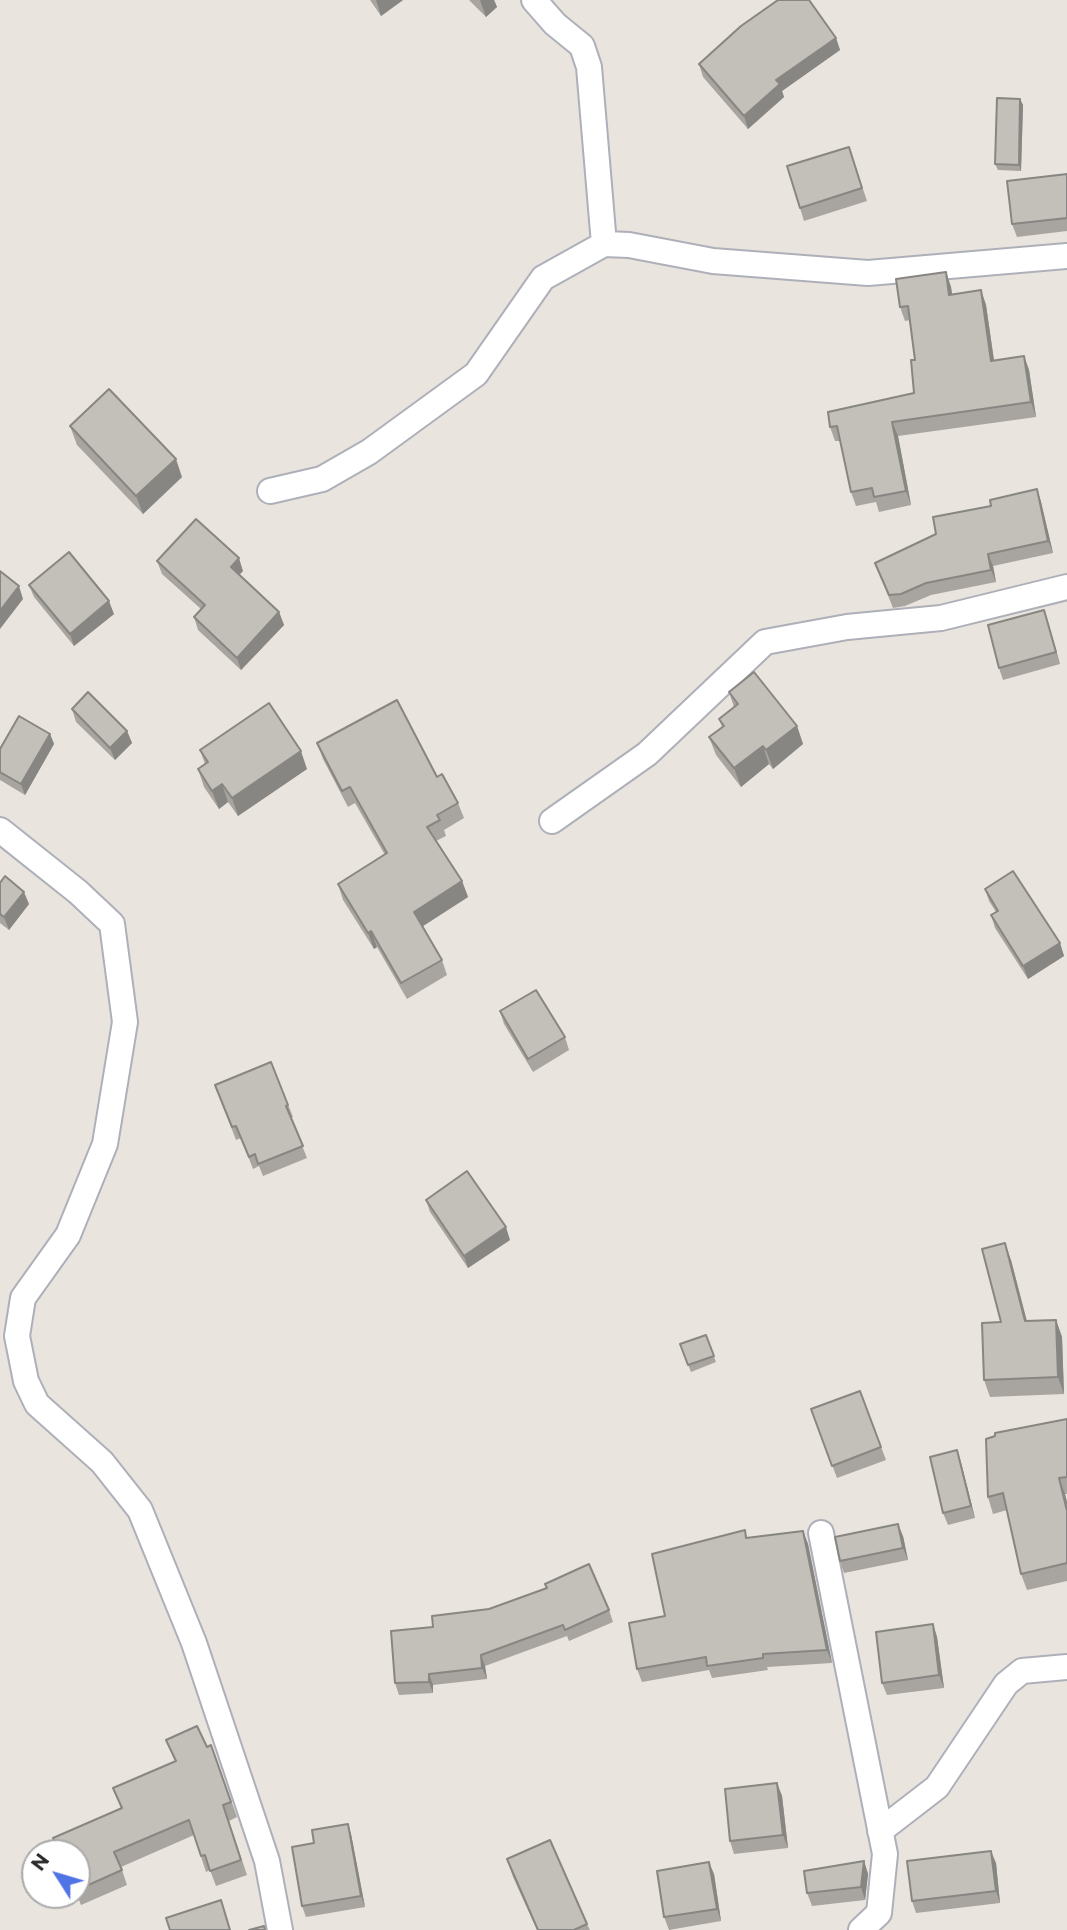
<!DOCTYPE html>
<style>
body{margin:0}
#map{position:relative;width:1067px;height:1930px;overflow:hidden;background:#eae4de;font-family:Montserrat,sans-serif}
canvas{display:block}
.north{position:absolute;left:21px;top:1839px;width:70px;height:70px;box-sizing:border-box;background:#fff;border:2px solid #aaa;border-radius:50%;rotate:307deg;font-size:19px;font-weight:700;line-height:28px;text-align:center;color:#2a2a2a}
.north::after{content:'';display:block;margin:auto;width:24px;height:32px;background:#5073e5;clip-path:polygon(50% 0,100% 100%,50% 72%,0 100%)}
</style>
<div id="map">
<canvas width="1067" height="1930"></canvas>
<div class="north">N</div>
</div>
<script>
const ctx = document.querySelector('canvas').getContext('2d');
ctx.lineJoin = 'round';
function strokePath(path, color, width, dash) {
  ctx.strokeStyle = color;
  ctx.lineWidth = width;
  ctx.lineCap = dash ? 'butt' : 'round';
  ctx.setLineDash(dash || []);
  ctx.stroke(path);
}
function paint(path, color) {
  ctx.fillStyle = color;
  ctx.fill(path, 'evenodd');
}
const street = new Path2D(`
 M534,0L555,24L582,46L589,67L604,244
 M270,491L322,479L369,452L476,374L543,278L604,244L629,245L713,261L868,273L1067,256
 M552,821L647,754L765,642L847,627L941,618L1067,587
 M0,830L78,892L112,924L125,1022L105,1144L68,1235L23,1298L17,1336L26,1381L37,1404L102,1462L140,1510L194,1643L267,1861L280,1930
 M821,1533L885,1854L879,1913L861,1930
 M880,1831L937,1787L1006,1684L1022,1671L1067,1667`);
const wall = new Path2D(`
 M370,0H403L381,16Z
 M469,0H494L497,7L486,17Z
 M836,38L840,50L782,91L784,97L748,129L703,77L699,64Z
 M1020,99L1023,105L1021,171L998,170L995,164Z
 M849,147L867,201L804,221L800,208Z
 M1067,174V231L1017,237L1012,224Z
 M946,272L951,287L952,294L981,290L986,305L994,360L1024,356L1029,370L1036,417L898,436L911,505L879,512L876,502L856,506L851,492L840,441H835L830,427L914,393L915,360L910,320L905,321L900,307Z
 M70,426L182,477L143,514L77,445Z
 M1037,489L1041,502L1053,553L993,566L996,582L931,595L905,606L893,608L875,563L936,534L991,506Z
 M157,561L243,571L239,575L279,612L284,625L241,670L198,630L194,617L201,609L162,574Z
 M29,585L114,614L74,646L34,597Z
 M1044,610L1060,664L1003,680L999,668Z
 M729,692L797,726L803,744L773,769L769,764L741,787L716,755L709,737L722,727L719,719L734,707Z
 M72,709L127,731L132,743L115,760L76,722Z
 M50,734L54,744L25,795L0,780V749Z
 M317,743L437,777L458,803L464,818L444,830L446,836L436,841L462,881L468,897L423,926L442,960L447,975L407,999L377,947L374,949L343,900L338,884L385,855L355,803L348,807L323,759Z
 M200,750L307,769L238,816L228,802L219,809L204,787L198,769L205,764Z
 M0,883L29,904L9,930L0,923Z
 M985,889L1060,943L1064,956L1028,979L995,928L991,915L996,912L989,901Z
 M500,1011L565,1037L569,1050L533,1072L504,1024Z
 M271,1062L293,1117L291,1118L307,1158L263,1176L259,1166L253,1169L241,1138L236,1140L215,1085Z
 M426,1200L510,1240L468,1268L430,1212Z
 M1011,1260L1027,1321L1056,1320L1062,1337L1064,1394L990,1397L984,1380L1001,1322Z
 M706,1335L716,1362L691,1372L680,1344Z
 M860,1391L886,1460L837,1478L811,1409Z
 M1067,1419V1494H1065L1067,1502V1581L1027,1590L1021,1574L1007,1510L993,1514L988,1497Z
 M961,1463L975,1518L948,1525L943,1513Z
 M745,1530L747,1538L803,1531L808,1544L832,1663L767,1667L768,1670L712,1678L709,1670L642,1682L637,1669L665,1616Z
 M903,1536L908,1560L844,1573L840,1561Z
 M609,1610L613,1622L569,1641L567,1636L485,1666L487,1679L433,1685V1693L399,1695L395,1683L391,1631Z
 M933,1624L937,1637L944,1688L887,1695L882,1683Z
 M166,1740L207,1747L211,1745L237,1817L229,1821L247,1875L216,1886L210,1870L206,1872L194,1835L121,1867L127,1885L81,1905L77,1895V1853H59L53,1838L121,1808L113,1788L175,1761Z
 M777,1783L782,1796L788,1848L734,1854L730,1841Z
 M348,1824L351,1834L365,1907L306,1917L302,1906L314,1843Z
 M507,1859L587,1924L590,1930H537L513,1877Z
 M864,1861L868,1874L865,1900L812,1906L807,1893Z
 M996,1863L1000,1903L916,1913L912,1901Z
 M714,1874L721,1921L669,1930L664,1917Z`);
const shadedWall = new Path2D(`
 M376,0H403L381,16Z
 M480,0H494L497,7L486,17Z
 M836,38L840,50L782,91L784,97L748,129L744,116L776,80Z
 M1020,99L1023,105L1021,171L1019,165Z
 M946,272L951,287L954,309L949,295Z
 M981,290L986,305L996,375L991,361Z
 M1024,356L1029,370L1036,417L1031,402Z
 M892,422L898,436L911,505L906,491Z
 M176,459L182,477L143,514L136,496Z
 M1037,489L1041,502L1053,553L1048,541Z
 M988,554L993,566L996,582L991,570Z
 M239,558L243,571L235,579L231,567Z
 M19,586L23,599L0,629V611Z
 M109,601L114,614L74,646L70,634Z
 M1044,610L1048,622L1060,664L1056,652Z
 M279,612L284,625L241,670L237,658Z
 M797,726L803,744L773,769L766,750Z
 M127,731L132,743L115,760L110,748Z
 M50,734L54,744L25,795L21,784Z
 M763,746L769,764L741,787L734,768Z
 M301,751L307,769L238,816L232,798Z
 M222,784L228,802L219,809L212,791Z
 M462,881L468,897L420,928L414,912Z
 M24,892L29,904L9,930L4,917Z
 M371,931L377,947L374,949L368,933Z
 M1060,943L1064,956L1028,979L1023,966Z
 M506,1227L510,1240L468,1268L464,1256Z
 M1005,1243L1011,1260L1031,1338L1025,1321Z
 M1056,1320L1062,1337L1064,1394L1058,1377Z
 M957,1450L961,1463L975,1518L971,1506Z
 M1059,1478L1065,1494L1067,1502V1511Z
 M898,1524L903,1536L908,1560L903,1548Z
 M803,1531L808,1544L832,1663L827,1650Z
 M933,1624L937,1637L944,1688L939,1675Z
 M481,1655L485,1666L487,1679L482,1668Z
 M429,1674L433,1685V1693L429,1682Z
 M777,1783L782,1796L788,1848L783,1835Z
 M348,1824L351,1834L365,1907L361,1896Z
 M991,1851L996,1863L1000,1903L996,1891Z
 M864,1861L868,1874L865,1900L861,1887Z
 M709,1862L714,1874L721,1921L717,1909Z`);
const building = new Path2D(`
 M778,0H809L836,38L776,80L780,84L744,116L699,64L741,26Z
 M997,98L1020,99L1019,165L995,164Z
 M849,147L862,188L800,208L787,166Z
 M1067,174V218L1012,224L1007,181Z
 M946,272L949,295L981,290L991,361L1024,356L1031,402L892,422L906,491L874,497L872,488L851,492L837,426L830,427L828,412L914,393L911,360H915L908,306L900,307L896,279Z
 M109,389L176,459L136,496L70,426Z
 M1037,489L1048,541L988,554L991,570L926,583L901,594L889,595L875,563L936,534L933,517L991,506L990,500Z
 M196,519L239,558L231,567L279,612L237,658L194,617L205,605L157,561Z
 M69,552L109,601L70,634L29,585Z
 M0,571L19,586L0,611Z
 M1044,610L1056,652L999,668L988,625Z
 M754,672L797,726L766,750L763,746L734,768L709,737L724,726L719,719L738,704L729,692Z
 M88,692L127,731L110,748L72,709Z
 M397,700L437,777L442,774L458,803L437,815L440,820L427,827L462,881L414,912L442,960L401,983L371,931L368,933L338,884L387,853L350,787L342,791L317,743Z
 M269,703L301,751L232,798L222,784L212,791L198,769L208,762L200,750Z
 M19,716L50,734L21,784L0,772V749Z
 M1013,871L1060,943L1023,966L991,915L998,911L985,889Z
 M5,876L24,892L4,917L0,914V883Z
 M536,990L565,1037L528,1059L500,1011Z
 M271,1062L288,1105L286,1106L303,1146L258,1164L255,1154L249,1157L236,1126L232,1127L215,1085Z
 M467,1171L506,1227L464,1256L426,1200Z
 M1005,1243L1025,1321L1056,1320L1058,1377L984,1380L982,1323L1001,1322L982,1249Z
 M706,1335L714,1356L688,1365L680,1344Z
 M860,1391L881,1447L832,1466L811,1409Z
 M1067,1419V1477L1059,1478L1067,1511V1563L1021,1574L1003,1493L988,1497L986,1439L995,1436V1433Z
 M957,1450L971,1506L943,1513L930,1457Z
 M898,1524L903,1548L840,1561L835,1537Z
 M745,1530L746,1538L803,1531L827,1650L763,1654V1658L707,1666L706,1657L637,1669L629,1623L665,1616L652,1554Z
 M589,1564L609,1610L565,1630L563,1625L481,1655L482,1668L429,1674V1682L395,1683L391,1631L433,1627L432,1616L489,1609L547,1588L545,1584Z
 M933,1624L939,1675L882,1683L876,1632Z
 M197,1726L207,1747L211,1745L231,1802L223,1805L241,1860L210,1871L205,1855L201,1856L189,1820L114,1852L122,1870L77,1890V1853H60L53,1838L122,1808L113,1788L176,1761L166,1740Z
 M777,1783L783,1835L730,1841L725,1789Z
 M348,1824L361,1896L302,1906L292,1847L314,1843L312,1830Z
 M550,1840L587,1924L574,1930H538L507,1859Z
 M991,1851L996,1891L912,1901L907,1861Z
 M864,1861L861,1887L807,1893L804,1871Z
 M709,1862L717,1909L664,1917L657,1871Z
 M221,1900L230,1930H170L166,1918Z
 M264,1926L265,1930H249Z`);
strokePath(street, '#aeb0b9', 28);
strokePath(street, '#fff', 24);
paint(wall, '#a8a49f');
paint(shadedWall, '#888682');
paint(building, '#c3bfb9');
strokePath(building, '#888682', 2);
</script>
